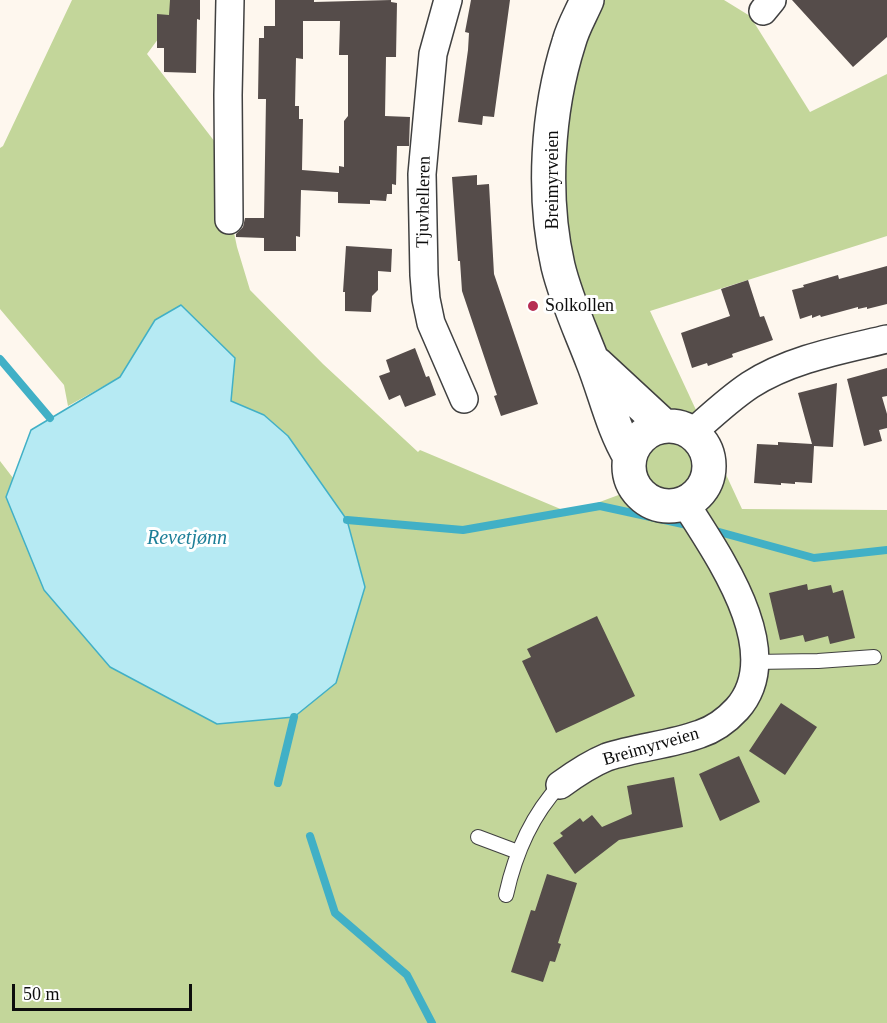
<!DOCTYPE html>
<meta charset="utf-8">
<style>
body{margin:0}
#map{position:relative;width:887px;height:1023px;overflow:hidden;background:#fef7ee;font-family:Georgia,serif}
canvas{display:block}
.scale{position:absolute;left:12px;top:984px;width:180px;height:27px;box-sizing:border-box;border:3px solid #0d0d0d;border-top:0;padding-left:8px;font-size:18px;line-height:21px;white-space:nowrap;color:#0d0d0d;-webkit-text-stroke:4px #fff;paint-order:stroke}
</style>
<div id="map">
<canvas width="887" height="1023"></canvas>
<div class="scale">50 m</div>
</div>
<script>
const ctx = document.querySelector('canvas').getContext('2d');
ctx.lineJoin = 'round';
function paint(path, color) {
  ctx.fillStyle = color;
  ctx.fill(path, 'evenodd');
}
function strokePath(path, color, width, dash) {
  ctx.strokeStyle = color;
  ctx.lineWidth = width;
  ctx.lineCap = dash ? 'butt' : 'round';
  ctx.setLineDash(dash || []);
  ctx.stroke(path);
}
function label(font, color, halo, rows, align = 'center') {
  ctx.font = font + ' Georgia,serif';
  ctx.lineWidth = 6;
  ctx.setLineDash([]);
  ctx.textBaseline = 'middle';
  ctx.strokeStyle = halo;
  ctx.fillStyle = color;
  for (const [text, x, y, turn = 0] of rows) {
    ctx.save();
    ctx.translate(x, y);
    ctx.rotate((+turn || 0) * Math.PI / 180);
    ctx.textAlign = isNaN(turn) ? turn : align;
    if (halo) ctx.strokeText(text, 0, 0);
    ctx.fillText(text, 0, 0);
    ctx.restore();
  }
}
const forest = new Path2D(`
 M72,0H187L147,54L215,142L237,247L250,290L323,364L418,452L420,450L570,513L632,490L600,371L547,207L586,0H724L750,16L810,112L887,74V236L650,311L742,509L887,510V1023H0V461L13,478L6,497L365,587L347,520L288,436L264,415L231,401L155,320L120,377L68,406L64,385L0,309V148L3,146Z`);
const water = new Path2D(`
 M181,305L235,358L231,401L264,415L288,436L347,520L365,587L336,683L294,717L217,724L110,667L44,590L6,497L31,430L120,377L155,320Z`);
const stream = new Path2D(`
 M0,359L50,418
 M347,520L463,530L600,506L692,526
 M712,530L814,558L887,550
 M278,783L294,717
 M310,836L335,913L407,975L432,1023`);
const building = new Path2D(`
 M170,0H200V20L197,19L196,73L164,72V48H157V14L169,15Z
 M275,0H314V2L391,0V2L397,3L396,57H386L385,116L410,117L409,146H397L396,185L392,184V194H387L386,201L370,200V204L338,203V192L301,190L300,237L296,236V251H264V238L236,237V234L243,227L245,218H264L266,99H258L259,38H264V26H275ZM303,21H340L339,55H348V116L344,121V167L339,166V173L302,170L303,119H299V106H295L296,58L303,59Z
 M471,0H510L494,117L483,116L482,125L458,122L468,50L469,33L465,32Z
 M792,0H887V37L853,67Z
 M477,175V185L489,184L494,274L538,404L501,416L494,396L497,395L462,291L460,261H458L452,177Z
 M346,246L392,249L391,272L378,271V290L372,296L371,312L345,311V292H343Z
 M887,266V304L867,309V307L858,309V307L821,317L820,315L812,318V315L800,319L792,290L804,287L803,285L838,275L839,279Z
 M748,280L760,317L764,316L773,340L732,354L733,357L708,366L707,363L692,368L681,333L730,316L721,289Z
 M415,348L426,377L429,376L436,395L405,407L400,395L389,400L379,376L390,372L386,360Z
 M887,368V396L882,397L887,414V428L879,430L882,441L864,446L847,379Z
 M837,383L833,447L814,446L812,483L795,482V484L781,483V485L754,483L757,444L778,445V442L812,444L798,393Z
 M807,584L808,590L831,585L833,593L843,590L855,638L830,644L828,636L805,642L803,635L780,640L769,593Z
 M597,616L635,696L556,733L522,661L531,657L527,649Z
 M781,703L817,727L785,775L749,751Z
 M739,756L760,802L720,821L699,774Z
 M674,777L683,827L619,840L575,874L553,843L563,836L560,833L580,818L583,822L592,815L602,827L632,814L627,786Z
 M547,874L577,883L558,943L561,944L555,962L550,961L543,982L511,972L531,910L535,911Z`);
const service = new Path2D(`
 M754,662L818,661L874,657
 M478,837L518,852
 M506,895C515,854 531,816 560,785`);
const minor = new Path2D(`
 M448,0L433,54L422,174L424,275L426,299L431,323L464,399
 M763,11L772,0
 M229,220L228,95L230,0
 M692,433C711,416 729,399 750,385C790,359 841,350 887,339
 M560,785C575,774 590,764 607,757C637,747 670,745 700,734C715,729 726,721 737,709C788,652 717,554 685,503`);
const tertiary = new Path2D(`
 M587,0C581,14 573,27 569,42C547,111 542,196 558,266C566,299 580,329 592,360C605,392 612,427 630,457
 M597,364L664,426
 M629 466a40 40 0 1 1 80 0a40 40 0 1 1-80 0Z`);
const markers = [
 [533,306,6,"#b62d53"]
];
const streetNames = [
 ["Breimyrveien",553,180,-90],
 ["Tjuvhelleren",424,202,-89],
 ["Breimyrveien",651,747,-16]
];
const poiNames = [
 ["Solkollen",545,306]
];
const waterNames = [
 ["Revetjønn",187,539]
];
paint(forest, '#c3d69a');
paint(water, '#b6eaf3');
strokePath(water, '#41b0c6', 1.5);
strokePath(stream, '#41b0c6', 8);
paint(building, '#554c4a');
strokePath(service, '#404040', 16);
strokePath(minor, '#404040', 30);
strokePath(tertiary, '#404040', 36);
strokePath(service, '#fff', 14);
strokePath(minor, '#fff', 27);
strokePath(tertiary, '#fff', 33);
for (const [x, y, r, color] of markers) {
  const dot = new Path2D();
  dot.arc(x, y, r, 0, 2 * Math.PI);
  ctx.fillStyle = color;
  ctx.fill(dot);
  strokePath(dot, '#fff', 2);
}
label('18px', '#0d0d0d', '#fff', streetNames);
label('18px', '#0d0d0d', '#fff', poiNames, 'left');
label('italic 20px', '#1d7f98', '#fff', waterNames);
</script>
